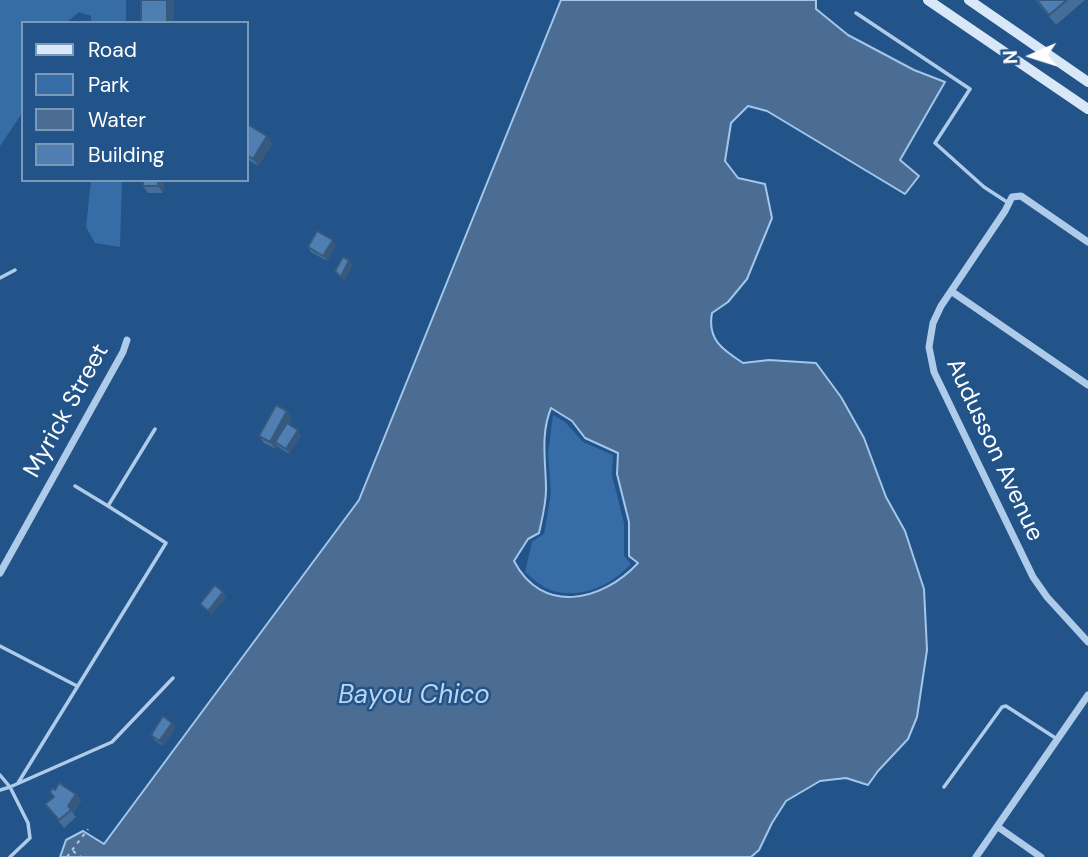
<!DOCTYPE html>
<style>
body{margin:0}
#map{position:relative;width:1088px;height:857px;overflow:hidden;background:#225389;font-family:"DM Sans",sans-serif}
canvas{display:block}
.legend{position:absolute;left:21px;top:21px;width:228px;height:161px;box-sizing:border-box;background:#225389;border:2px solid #7a98b8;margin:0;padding:9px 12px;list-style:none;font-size:21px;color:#fff}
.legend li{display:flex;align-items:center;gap:14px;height:35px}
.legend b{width:35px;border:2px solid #7a98b8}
.north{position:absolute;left:997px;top:21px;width:70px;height:70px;-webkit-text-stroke:5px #225389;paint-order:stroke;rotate:267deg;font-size:19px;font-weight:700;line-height:28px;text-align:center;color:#fff}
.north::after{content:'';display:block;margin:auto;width:24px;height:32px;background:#fff;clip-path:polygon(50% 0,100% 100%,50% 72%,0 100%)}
</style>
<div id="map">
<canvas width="1088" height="857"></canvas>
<ul class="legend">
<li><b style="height:9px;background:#d9e8f8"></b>Road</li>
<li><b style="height:19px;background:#366da6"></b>Park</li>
<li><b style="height:19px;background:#4b6d94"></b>Water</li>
<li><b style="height:19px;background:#4f7fb2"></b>Building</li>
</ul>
<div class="north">N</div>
</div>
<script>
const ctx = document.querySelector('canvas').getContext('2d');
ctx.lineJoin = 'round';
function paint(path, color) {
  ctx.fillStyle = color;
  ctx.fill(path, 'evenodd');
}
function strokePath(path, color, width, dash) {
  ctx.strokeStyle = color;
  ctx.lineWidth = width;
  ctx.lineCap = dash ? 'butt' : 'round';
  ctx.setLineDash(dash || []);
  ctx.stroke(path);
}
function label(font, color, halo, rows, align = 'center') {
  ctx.font = font + ' "DM Sans",sans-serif';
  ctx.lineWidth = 5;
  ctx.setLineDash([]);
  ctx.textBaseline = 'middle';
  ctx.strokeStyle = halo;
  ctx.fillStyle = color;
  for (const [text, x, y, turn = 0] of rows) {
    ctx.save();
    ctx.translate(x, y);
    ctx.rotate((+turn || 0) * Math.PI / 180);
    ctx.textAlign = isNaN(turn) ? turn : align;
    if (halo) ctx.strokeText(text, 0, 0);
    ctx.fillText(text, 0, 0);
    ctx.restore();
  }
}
const green = new Path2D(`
 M0,0H126V23H91V16L79,12L66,23H23V112L0,146Z
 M91,180H122L120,247L95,243L86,227Z
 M553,415L565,422L583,442L613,455L612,475L624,523V556L631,564C611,585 583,599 553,591C543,588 533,579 525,572L532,542L544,534L551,493L548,454Z`);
const water = new Path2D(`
 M561,0H816V9L848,35L914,70L945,82L900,160L919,176L905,194L767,111L748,106L731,123L725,161L738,178L765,184L772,218L747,279L728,302L712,313C707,340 723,350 743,363L769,360L816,363L841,397L864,438L886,497L905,531L924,589L927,650L917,717L908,739L878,771L868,785L846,778L820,781L786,801L772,823L759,850L751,857H60L66,840L83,831L104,844L359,500ZM551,408L572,421L585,438L618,453L617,474L629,522V556L638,563C602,602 542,615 514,561L528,539L539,533C542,519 546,504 546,490C546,462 540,435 551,408Z`);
const path = new Path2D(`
 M73,851L81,857
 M67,857L88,829`);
const lane = new Path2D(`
 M856,13L970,89L935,143L984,187L1007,202
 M0,278L15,270
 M75,486L108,506
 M0,646L77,686
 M0,775L10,787L112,742L173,678
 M18,783L166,543L108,506L155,429
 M944,787L1002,707L1006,706L1057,739
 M0,790L10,787L28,823L30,838L10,857`);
const street = new Path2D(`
 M1088,242L1021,196L1012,197L1005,211L941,306L933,323L929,347L934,372L1033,577L1047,597L1088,642
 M951,291L1088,385
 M0,573L123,352L127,340
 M998,827L1041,857
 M976,857L1088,695`);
const secondary = new Path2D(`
 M928,0L1088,109
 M969,0L1088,82`);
const wall = new Path2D(`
 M1035,0H1085L1056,25Z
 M247,124L267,136L272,144L258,166L247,159Z
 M164,180L163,193H148L143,186Z
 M336,245L327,261L311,252L308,247Z
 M292,418L289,424L301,435L289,454L277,446L276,449L264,443L259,436Z
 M176,727L163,746L154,740L151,735Z
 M55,790L76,794L81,801L73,813L76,817L64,828L45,804L54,797Z`);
const shadedWall = new Path2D(`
 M167,0H174V23H167Z
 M267,136L272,144L258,166L253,159Z
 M158,180H164L163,193L158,186Z
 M333,240L336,245L327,261L323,256Z
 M349,260L353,265L344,282L341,277Z
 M287,411L292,418L278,444L275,442L277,446L276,449L270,442Z
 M298,430L301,435L289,454L286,449Z
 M223,592L227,597L211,616L208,611Z
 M172,723L176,727L163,746L159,741Z
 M76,794L81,801L73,813L68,806Z`);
const building = new Path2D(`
 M141,0H167V23H141Z
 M1037,0H1067L1049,15Z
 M247,124L267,136L253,159L247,155Z
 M143,180H158V186H143Z
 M317,231L333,240L323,256L308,247Z
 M343,257L349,260L341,277L335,271Z
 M276,405L287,411L270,442L259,436Z
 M287,423L298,430L286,449L275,442Z
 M215,585L223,592L208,611L200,604Z
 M163,716L172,723L159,741L151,735Z
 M59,783L76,794L68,806L71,810L59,820L45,804L54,797L50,792L52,788L55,790Z`);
const streetNames = [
 ["Myrick Street",67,411,-61],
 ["Audusson Avenue",994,450,65]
];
const waterNames = [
 ["Bayou Chico",414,696]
];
paint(green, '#366da6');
paint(water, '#4b6d94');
strokePath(water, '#a2c7eb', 2);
strokePath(path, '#aeccea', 2, [3.5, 5]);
strokePath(lane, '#aeccea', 3.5);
strokePath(street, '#aeccea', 7);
strokePath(secondary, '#d9e8f8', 10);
paint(wall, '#446d99');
paint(shadedWall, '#37597d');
paint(building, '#4f7fb2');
strokePath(building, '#37597d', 2);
label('24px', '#fff', '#225389', streetNames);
label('italic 26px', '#bad5f1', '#225389', waterNames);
</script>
